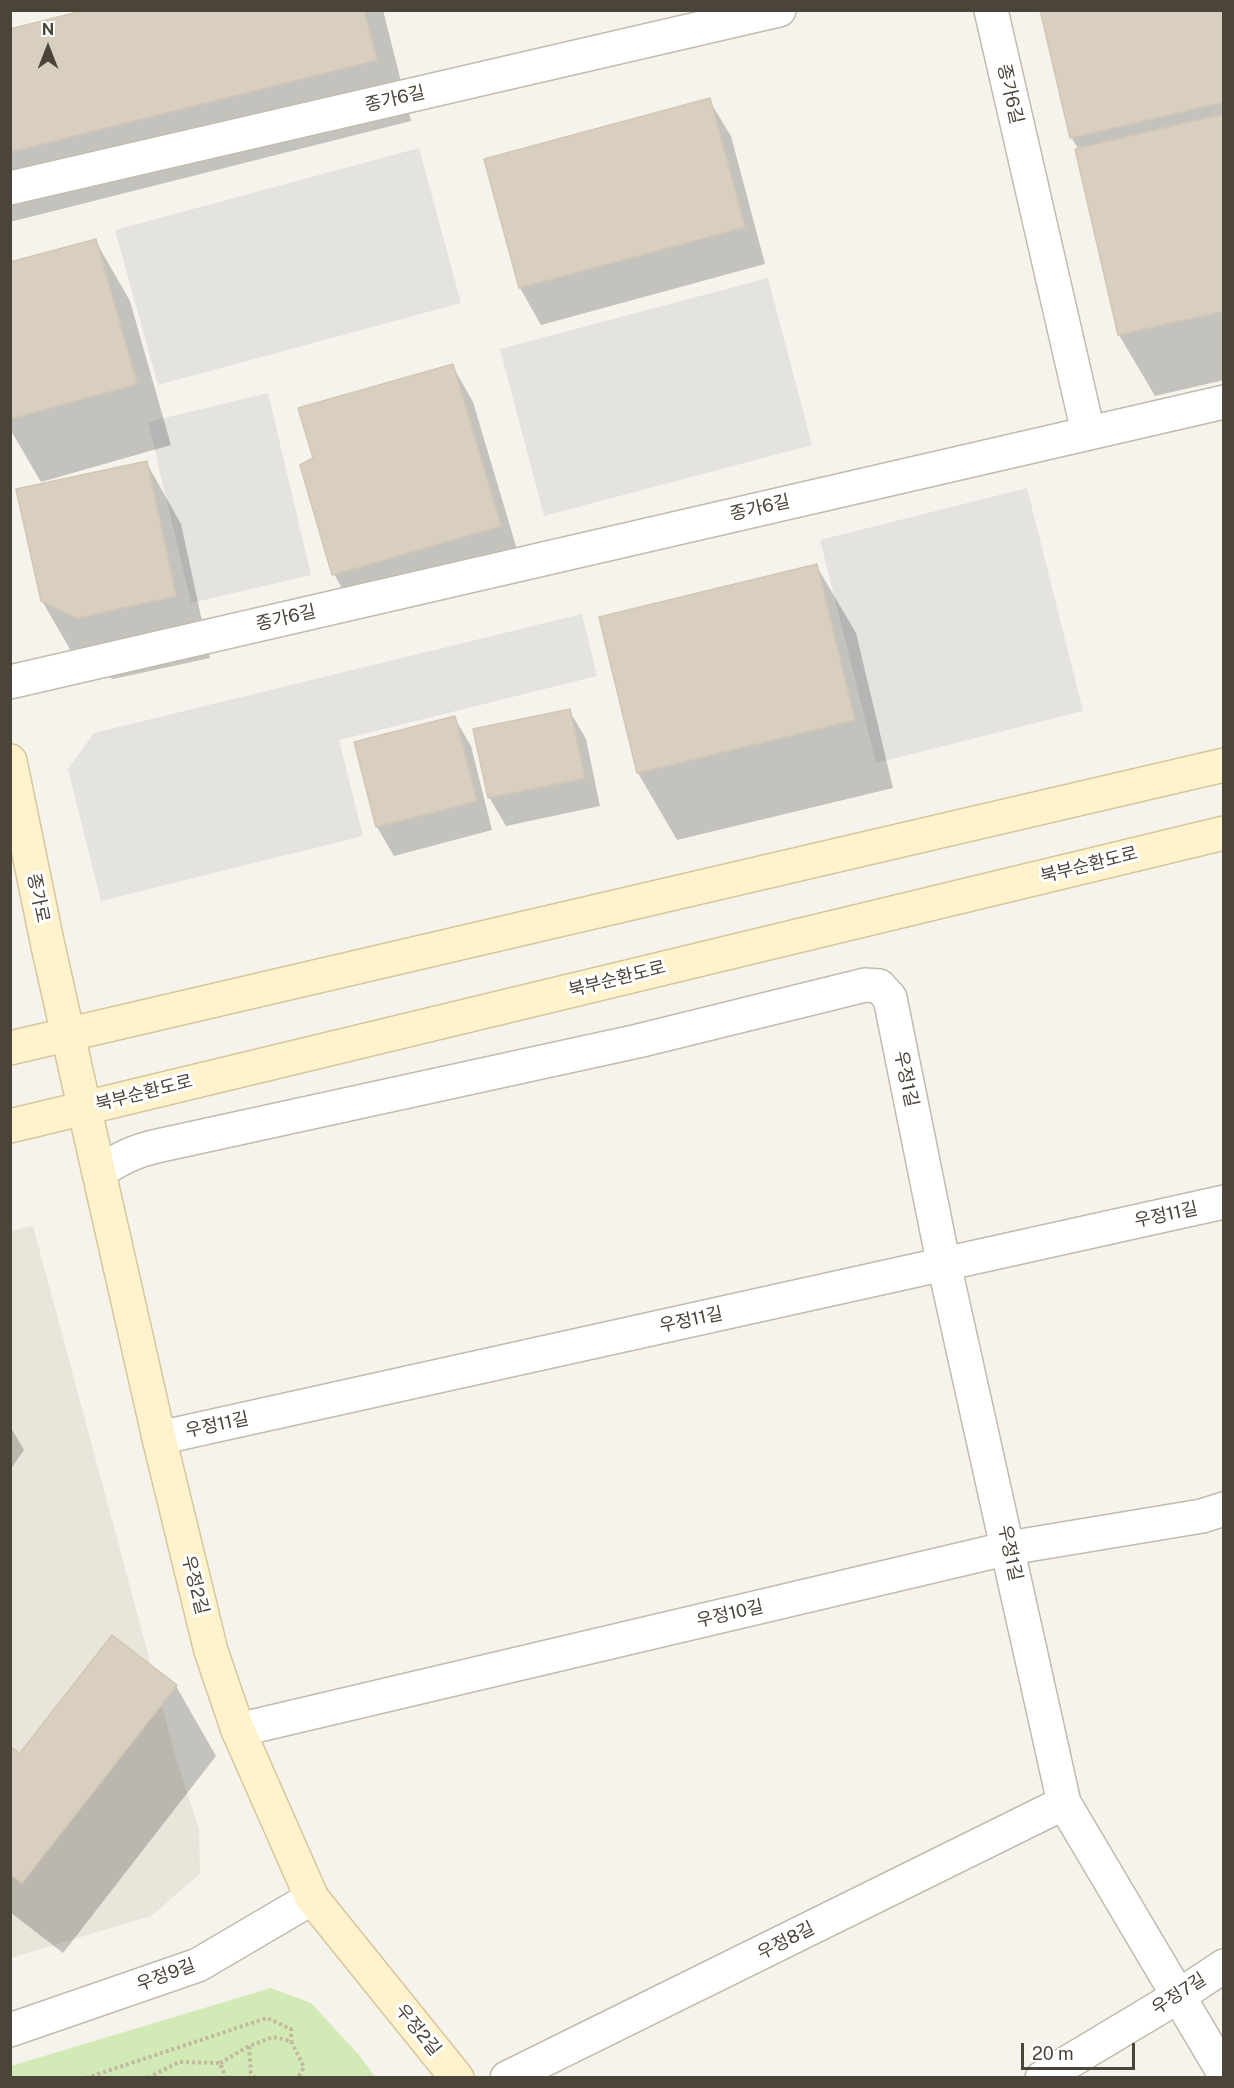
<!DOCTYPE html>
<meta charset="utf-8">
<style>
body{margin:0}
#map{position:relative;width:1234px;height:2088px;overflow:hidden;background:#f6f3ec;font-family:"Public Sans",sans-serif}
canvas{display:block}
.frame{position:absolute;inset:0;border:12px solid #4b4439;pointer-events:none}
.north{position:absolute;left:18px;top:18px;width:60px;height:60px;-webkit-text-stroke:4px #fff;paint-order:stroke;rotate:0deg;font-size:16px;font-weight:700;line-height:24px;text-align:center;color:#4b4439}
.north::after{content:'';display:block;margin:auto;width:21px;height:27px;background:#4b4439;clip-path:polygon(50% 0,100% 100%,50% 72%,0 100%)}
.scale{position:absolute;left:1021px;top:2043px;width:114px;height:27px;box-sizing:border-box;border:3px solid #4b4439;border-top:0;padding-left:8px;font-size:18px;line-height:21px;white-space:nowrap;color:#4b4439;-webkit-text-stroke:4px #fff;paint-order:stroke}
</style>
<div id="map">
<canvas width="1234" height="2088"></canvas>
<div class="frame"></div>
<div class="north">N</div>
<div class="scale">20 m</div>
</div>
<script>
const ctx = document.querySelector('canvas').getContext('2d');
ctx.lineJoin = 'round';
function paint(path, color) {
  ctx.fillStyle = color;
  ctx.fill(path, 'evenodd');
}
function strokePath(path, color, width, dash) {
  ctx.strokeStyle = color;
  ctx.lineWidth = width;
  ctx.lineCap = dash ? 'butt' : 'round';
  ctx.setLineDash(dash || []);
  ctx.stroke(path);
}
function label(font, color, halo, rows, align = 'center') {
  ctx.font = font + ' "Public Sans","Noto Sans KR",sans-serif';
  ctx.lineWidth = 6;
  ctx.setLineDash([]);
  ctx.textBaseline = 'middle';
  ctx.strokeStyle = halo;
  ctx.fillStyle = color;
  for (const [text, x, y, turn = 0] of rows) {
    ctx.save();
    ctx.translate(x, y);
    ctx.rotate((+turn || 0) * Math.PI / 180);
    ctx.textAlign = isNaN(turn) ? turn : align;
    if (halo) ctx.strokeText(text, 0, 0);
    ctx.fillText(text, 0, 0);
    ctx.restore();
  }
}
const residential = new Path2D(`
 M33,1226L176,1758L199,1829L200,1874L151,1916L11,1958L10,1231Z`);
const green = new Path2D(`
 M271,1988L311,2003L360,2056L375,2077H11V2066Z`);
const parking = new Path2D(`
 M419,148L461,303L158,385L115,230Z
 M768,278L812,445L544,516L500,349Z
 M268,393L311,575L191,603L148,422Z
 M1027,488L1083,711L876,763L820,540Z
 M582,614L597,676L339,740L363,836L101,901L68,769L94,733Z`);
const shadow = new Path2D(`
 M92,10H383L411,121L10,222V31Z
 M1224,10V380L1155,396L1119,335L1079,150L1071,137Z
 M709,100L731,136L765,264L541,325L520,288L485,160Z
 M95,240L130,301L171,445L41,482L10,429V264Z
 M452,365L473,402L521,563L355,611L334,574Z
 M146,462L181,524L210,658L113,679L78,663L42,601Z
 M816,565L856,633L893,788L677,840L638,773Z
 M569,710L586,739L600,806L506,826L489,797Z
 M454,717L471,746L492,830L394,856L377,827L355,743Z
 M10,1426L24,1450L10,1470Z
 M176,1686L216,1756L63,1953L10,1912V1748L20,1755Z`);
const building = new Path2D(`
 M86,10H364L377,60L10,152V29Z
 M1040,10H1224V102L1070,138Z
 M710,98L745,227L519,288L484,159Z
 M1224,114V311L1118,335L1075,149Z
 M96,239L137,384L10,419V262Z
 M453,364L501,526L332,575L300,465L313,458L298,408Z
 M147,461L176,596L77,618L41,601L16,489Z
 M817,564L855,720L637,773L599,617Z
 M570,709L585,778L488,798L473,729Z
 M455,716L477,801L376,827L354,742Z
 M112,1635L177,1685L22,1883L10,1874V1746L20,1753Z`);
const path = new Path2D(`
 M220,2063L249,2046
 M86,2078L267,2018L291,2029V2041
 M148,2078L179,2062L220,2063L226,2078
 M255,2078L251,2073L249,2046L273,2037L291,2041L304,2067L298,2078`);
const street = new Path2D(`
 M991,10L1088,432
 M10,188L779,10
 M10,682L1224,402
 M99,1173C117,1159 134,1151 157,1146L638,1041L865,985L879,986L890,998L940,1246L1064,1803L1224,2073
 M159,1438L1224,1202
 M238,1730L1009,1548L1202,1516L1224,1509
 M10,2030L198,1965L312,1898
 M507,2078L1064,1803
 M1042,2078L1177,1997L1224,1966`);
const secondary = new Path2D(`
 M10,761L48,946L99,1173L159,1438L211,1651L238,1730L312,1898L457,2078
 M10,1048L1224,765
 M10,1126L1224,833`);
const streetNames = [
 ["종가6길",1010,94,77],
 ["종가6길",395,99,-13],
 ["종가6길",760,508,-13],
 ["종가6길",286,618,-13],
 ["북부순환도로",1089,865,-14],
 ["종가로",38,898,78],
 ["북부순환도로",617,979,-14],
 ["우정1길",906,1079,78],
 ["북부순환도로",144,1093,-14],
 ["우정11길",1166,1215,-12],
 ["우정11길",691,1320,-12],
 ["우정11길",217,1425,-12],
 ["우정1길",1010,1553,78],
 ["우정2길",195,1585,76],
 ["우정10길",730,1614,-13],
 ["우정8길",786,1941,-27],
 ["우정9길",166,1975,-20],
 ["우정7길",1179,1994,-33],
 ["우정2길",418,2030,51]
];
paint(residential, '#eae5da');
paint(green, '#d2eab5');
paint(parking, '#e5e3e0');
paint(shadow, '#0003');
paint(building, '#d8cfc1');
strokePath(building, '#d3c7b4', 1.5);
strokePath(street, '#c2bbae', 36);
strokePath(secondary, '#d6c79b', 36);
strokePath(path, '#c4b79f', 4, [3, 3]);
strokePath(street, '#fff', 33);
strokePath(secondary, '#fff3cd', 33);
label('18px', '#4b4439', '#fff', streetNames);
</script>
